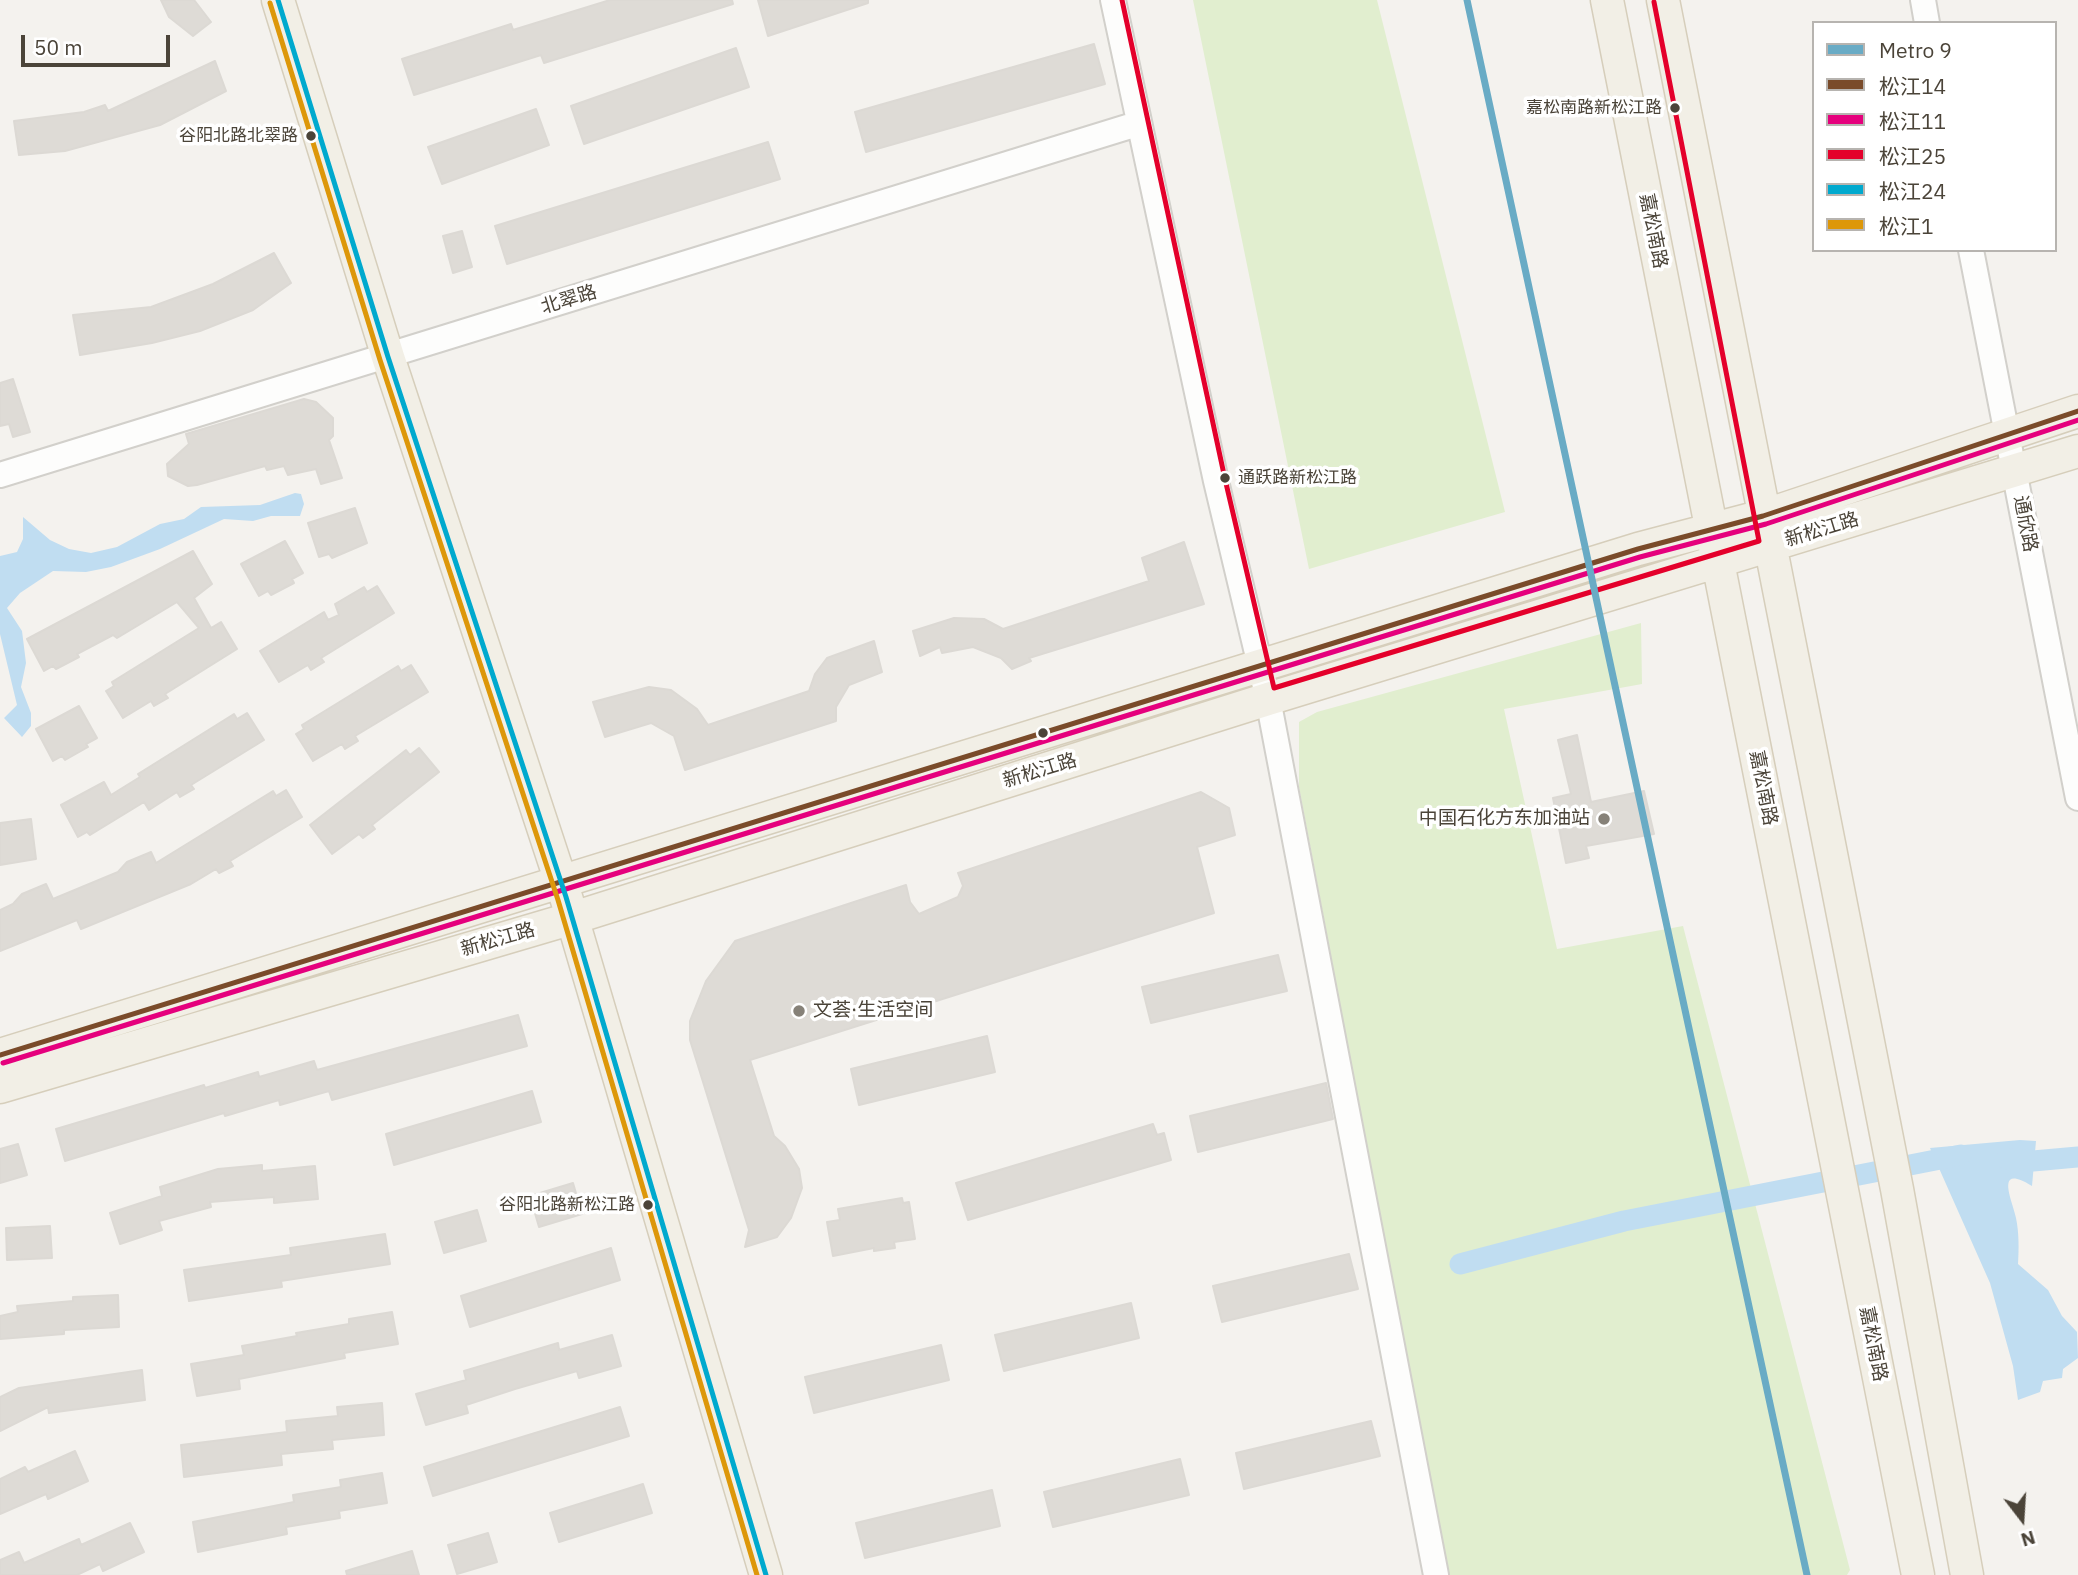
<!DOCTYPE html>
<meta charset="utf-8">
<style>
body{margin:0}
#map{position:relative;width:2078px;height:1575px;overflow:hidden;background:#f4f2ee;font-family:"IBM Plex Sans","Noto Sans SC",sans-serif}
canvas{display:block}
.legend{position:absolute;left:1812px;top:21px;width:245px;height:231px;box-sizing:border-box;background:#fff;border:2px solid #b7b4b0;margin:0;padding:9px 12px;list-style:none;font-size:21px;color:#4b4439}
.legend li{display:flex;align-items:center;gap:14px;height:35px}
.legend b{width:35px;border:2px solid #b7b4b0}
.north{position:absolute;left:1987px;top:1484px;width:70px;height:70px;-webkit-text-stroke:5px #fff;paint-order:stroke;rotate:163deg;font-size:19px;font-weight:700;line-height:28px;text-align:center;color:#4b4439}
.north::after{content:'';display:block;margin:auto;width:24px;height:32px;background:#4b4439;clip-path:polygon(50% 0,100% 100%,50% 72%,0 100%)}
.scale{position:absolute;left:21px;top:35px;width:149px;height:32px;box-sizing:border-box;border:4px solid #4b4439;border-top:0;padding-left:9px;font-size:21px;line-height:24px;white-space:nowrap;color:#4b4439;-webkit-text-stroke:5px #fff;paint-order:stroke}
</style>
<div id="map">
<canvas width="2078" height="1575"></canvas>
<ul class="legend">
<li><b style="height:9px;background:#69abc5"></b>Metro 9</li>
<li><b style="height:9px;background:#7a4b2a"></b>松江14</li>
<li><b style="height:9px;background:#e5007d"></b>松江11</li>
<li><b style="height:9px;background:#e4002b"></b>松江25</li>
<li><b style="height:9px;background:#00a9ce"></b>松江24</li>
<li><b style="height:9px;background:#dd9709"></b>松江1</li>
</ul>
<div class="north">N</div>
<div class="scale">50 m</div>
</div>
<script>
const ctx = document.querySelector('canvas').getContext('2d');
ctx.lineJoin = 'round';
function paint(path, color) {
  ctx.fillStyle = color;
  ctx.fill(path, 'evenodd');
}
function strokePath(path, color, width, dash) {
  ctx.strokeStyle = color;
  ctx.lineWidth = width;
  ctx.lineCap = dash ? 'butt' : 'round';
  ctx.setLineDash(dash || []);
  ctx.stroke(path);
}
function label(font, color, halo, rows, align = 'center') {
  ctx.font = font + ' "IBM Plex Sans","Noto Sans SC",sans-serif';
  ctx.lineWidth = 7;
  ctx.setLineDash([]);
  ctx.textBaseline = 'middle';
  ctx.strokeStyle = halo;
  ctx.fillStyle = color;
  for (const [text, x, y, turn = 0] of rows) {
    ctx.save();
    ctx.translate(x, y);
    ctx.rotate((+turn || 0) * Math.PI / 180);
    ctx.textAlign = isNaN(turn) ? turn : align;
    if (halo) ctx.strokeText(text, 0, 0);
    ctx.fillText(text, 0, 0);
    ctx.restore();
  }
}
const green = new Path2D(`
 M1193,0H1377L1505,512L1309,569Z
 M1641,623L1642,684L1504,709L1557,949L1683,926L1850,1570L1847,1575H1448L1299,787V722L1317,712Z`);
const water = new Path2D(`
 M295,493L301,494L304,504L300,516H271L253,521L224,519L160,549L111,567L86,572L53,571L20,593L7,608L22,631L26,663L21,687L31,713V726L22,737L4,718L17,705L0,634V556L17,552L23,539V517L50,540L69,549L91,553L117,547L160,524L184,519L201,507L260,505Z
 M2020,1140L2036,1141L2032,1186C1993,1162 2013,1202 2016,1218C2019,1232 2019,1249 2018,1264L2048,1290L2062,1316L2077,1332L2078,1358L2063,1369L2062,1378L2043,1381L2040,1392L2018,1400L2013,1366L1990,1283L1930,1148Z`);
const canal = new Path2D(`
 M2007,1159L2033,1161L2078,1157
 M1460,1264L1624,1221L1961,1155`);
const building = new Path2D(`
 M161,0H194L211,22L193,36L169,17Z
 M610,0H732L733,4L544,63L541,55L414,95L402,59L511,24L513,30Z
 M758,0H868V3L768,36Z
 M1094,44L1105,84L866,152L855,112Z
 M736,48L749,87L584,144L571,106Z
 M215,61L226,91L160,125L65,151L19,155L14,121L84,112L105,105L108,111Z
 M536,109L549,145L442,184L428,147Z
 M768,142L780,179L507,264L495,226Z
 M462,231L472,267L453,273L443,236Z
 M274,253L291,283L253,310L200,331L152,343L80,355L73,315L151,307L213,284Z
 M13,379L30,432L13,437L9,424L0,426V383Z
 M304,399L316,402L333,418V436L329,440L342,478L321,484L316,469L288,475L284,466L267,470L265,466L197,485L188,486L168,476L167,464L189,444L186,434Z
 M355,508L367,543L332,558L329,554L319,557L308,523Z
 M285,541L303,573L292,579L294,583L271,595L268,591L259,596L241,564Z
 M1184,542L1204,604L1029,658L1031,661L1012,669L1001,658L973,647L942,653L940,647L920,656L913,631L954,618L984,619L1003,629L1149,581L1142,558Z
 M193,551L212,584L194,598L211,628L221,622L237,649L165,694L168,698L154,706L151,701L123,718L106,691L114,686L112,682L199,628L177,602L117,638L113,635L77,654L79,657L56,669L53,666L44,671L27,639Z
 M377,586L394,613L321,658L324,662L311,670L308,665L279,682L260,651L324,612L328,620L339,615L335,604L364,587L367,592Z
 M874,641L882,672L849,685L836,707V721L685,770L674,736L651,723L605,737L593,702L649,687L671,690L697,709L708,725L809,691L815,674L827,658Z
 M411,665L428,692L355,736L358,741L345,749L342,744L313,761L296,734L304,729L302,725L398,666L401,671Z
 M79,706L97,738L86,744L88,747L65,760L62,756L53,761L36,729Z
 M247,713L264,740L191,785L194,789L180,797L177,792L149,810L144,802L90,835L87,832L78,837L61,805L104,782L111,795L140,777L138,774L234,714L237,719Z
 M1577,735L1591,802L1644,791L1654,834L1586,846L1589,858L1566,863L1553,798L1571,794L1558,740Z
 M419,748L439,772L372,825L375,829L363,838L359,834L332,854L310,825L406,750L410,755Z
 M286,790L302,817L230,861L233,866L219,873L216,869L191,884L81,929L77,920L0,951V910L13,904L22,894L46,884L53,899L118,872L127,862L151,852L156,863L273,791L276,796Z
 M1201,792L1229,808L1235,835L1197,847L1214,913L750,1060L774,1136L785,1146L799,1169L802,1188L791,1218L777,1237L745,1247L749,1230L690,1040V1021L706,981L735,941L906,885L910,902L919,914L958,897L963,886L958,873Z
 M31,819L36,859L0,865V823Z
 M1278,955L1287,991L1151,1023L1142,987Z
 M518,1015L527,1046L332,1100L329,1091L280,1105L279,1100L225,1116L224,1113L65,1161L56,1129L204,1085L205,1088L258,1072L259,1077L314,1061L317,1070Z
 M987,1036L995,1072L859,1105L851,1069Z
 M1326,1083L1333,1119L1198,1152L1190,1116Z
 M532,1091L541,1122L394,1165L386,1134Z
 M1153,1124L1157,1135L1164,1133L1171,1160L968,1220L956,1183Z
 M18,1144L27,1175L0,1183V1149Z
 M262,1165V1171L315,1166L318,1199L274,1203V1197L210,1202L211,1207L159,1221L162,1230L120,1244L110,1213L162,1196L160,1187L218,1169Z
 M573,1183L582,1214L539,1227L530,1196Z
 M902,1198L903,1203L909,1202L915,1239L894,1242L895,1248L874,1251V1248L833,1256L827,1222L840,1220L838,1209Z
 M477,1210L486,1241L444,1253L435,1222Z
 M50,1226L52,1258L7,1260L6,1228Z
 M385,1234L390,1264L281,1281L282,1287L189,1301L184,1270L291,1255L290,1248Z
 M611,1248L620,1280L470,1327L461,1296Z
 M1349,1254L1358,1289L1222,1322L1213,1286Z
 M118,1295L119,1327L64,1330V1334L0,1339V1316L18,1312L17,1306L73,1301V1297Z
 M1131,1303L1139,1338L1004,1371L995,1335Z
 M392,1312L398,1344L344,1353L345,1358L239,1379L240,1389L197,1396L191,1364L244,1355L242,1346L297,1336L296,1333L349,1324V1319Z
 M612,1335L621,1366L579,1378L577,1371L515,1389L466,1405L468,1413L426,1425L416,1394L466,1380L464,1371L558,1343L559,1350Z
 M941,1345L949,1380L814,1413L805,1377Z
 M142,1370L145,1400L49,1413L48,1407L0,1431V1397L19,1388Z
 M382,1403L384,1435L332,1440L333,1449L281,1454L282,1465L184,1477L181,1445L287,1432L286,1421L338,1416L337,1407Z
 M620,1407L629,1436L433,1496L424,1467Z
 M1371,1421L1380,1456L1244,1489L1236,1453Z
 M75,1451L88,1481L48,1499L46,1494L0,1514V1479L25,1467L28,1472Z
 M1180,1459L1189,1495L1053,1527L1044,1492Z
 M382,1473L387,1503L339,1511L340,1518L286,1527L287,1534L198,1552L193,1522L294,1502L293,1495L341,1487L340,1480Z
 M643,1484L652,1513L559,1542L550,1513Z
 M992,1490L1000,1526L865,1558L856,1523Z
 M130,1523L144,1552L103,1571L100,1564L77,1575H0V1560L19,1552L24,1563L79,1539L81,1545Z
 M488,1533L497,1562L457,1574L448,1545Z
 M412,1551L419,1575H347L346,1571Z`);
const minor = new Path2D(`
 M1113,0L1216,481L1268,699L1436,1575
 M1923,0L1927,23
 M1971,250L2078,798
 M0,475L1137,124`);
const major = new Path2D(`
 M278,0L388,357L566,897L766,1575
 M1607,0L1918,1575
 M1663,0L1897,1189L1967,1575
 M0,1055L1638,549L1763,516L2078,411
 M0,1087L573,918L1268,699L2078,451`);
const bus1 = new Path2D(`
 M0,1055L1638,549L1763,516L2078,411`);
const bus2 = new Path2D(`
 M3,1063L1640,557L1766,524L2078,420`);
const bus3 = new Path2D(`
 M1122,0L1225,479L1274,688L1759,541L1654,2`);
const bus4 = new Path2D(`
 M278,0L388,357L566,897L766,1575`);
const bus5 = new Path2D(`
 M270,3L380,360L558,900L757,1575`);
const metro1 = new Path2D(`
 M1467,0L1807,1575`);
const markers = [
 [1675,108,6,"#4b4439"],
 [311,136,6,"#4b4439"],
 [1225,478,6,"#4b4439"],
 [1043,733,6,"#4b4439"],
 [1604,819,7,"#868178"],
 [799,1011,7,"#868178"],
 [648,1205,6,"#4b4439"]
];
const busNames = [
 ["嘉松南路新松江路",1662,108],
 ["谷阳北路北翠路",298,136],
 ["通跃路新松江路",1238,478,"left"],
 ["谷阳北路新松江路",635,1205]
];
const streetNames = [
 ["嘉松南路",1653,231,79],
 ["北翠路",569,300,-17],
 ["通欣路",2025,524,79],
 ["新松江路",1822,530,-17],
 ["新松江路",1040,771,-17],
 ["嘉松南路",1763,788,79],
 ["新松江路",498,940,-16],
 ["嘉松南路",1873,1344,79]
];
const poiNames = [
 ["中国石化方东加油站",1590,819],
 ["文荟·生活空间",813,1011,"left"]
];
paint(green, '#e1eecf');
paint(water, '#c0ddf1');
strokePath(canal, '#c0ddf1', 21);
paint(building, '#dedbd6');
strokePath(building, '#dcd9d4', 2);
strokePath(minor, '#d2d0cb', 28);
strokePath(major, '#d6cebb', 35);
strokePath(minor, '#fdfdfc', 24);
strokePath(major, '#f2efe6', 32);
strokePath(bus1, '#7a4b2a', 5);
strokePath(bus2, '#e5007d', 5);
strokePath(bus3, '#e4002b', 5);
strokePath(bus4, '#00a9ce', 5);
strokePath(bus5, '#dd9709', 5);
strokePath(metro1, '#69abc5', 7);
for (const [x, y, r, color] of markers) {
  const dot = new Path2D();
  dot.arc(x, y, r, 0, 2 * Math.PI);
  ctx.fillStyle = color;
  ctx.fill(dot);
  strokePath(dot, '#fff', 2.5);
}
label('17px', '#4b4439', '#fff', busNames, 'right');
label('19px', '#4b4439', '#fff', streetNames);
label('19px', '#4b4439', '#fff', poiNames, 'right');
</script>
